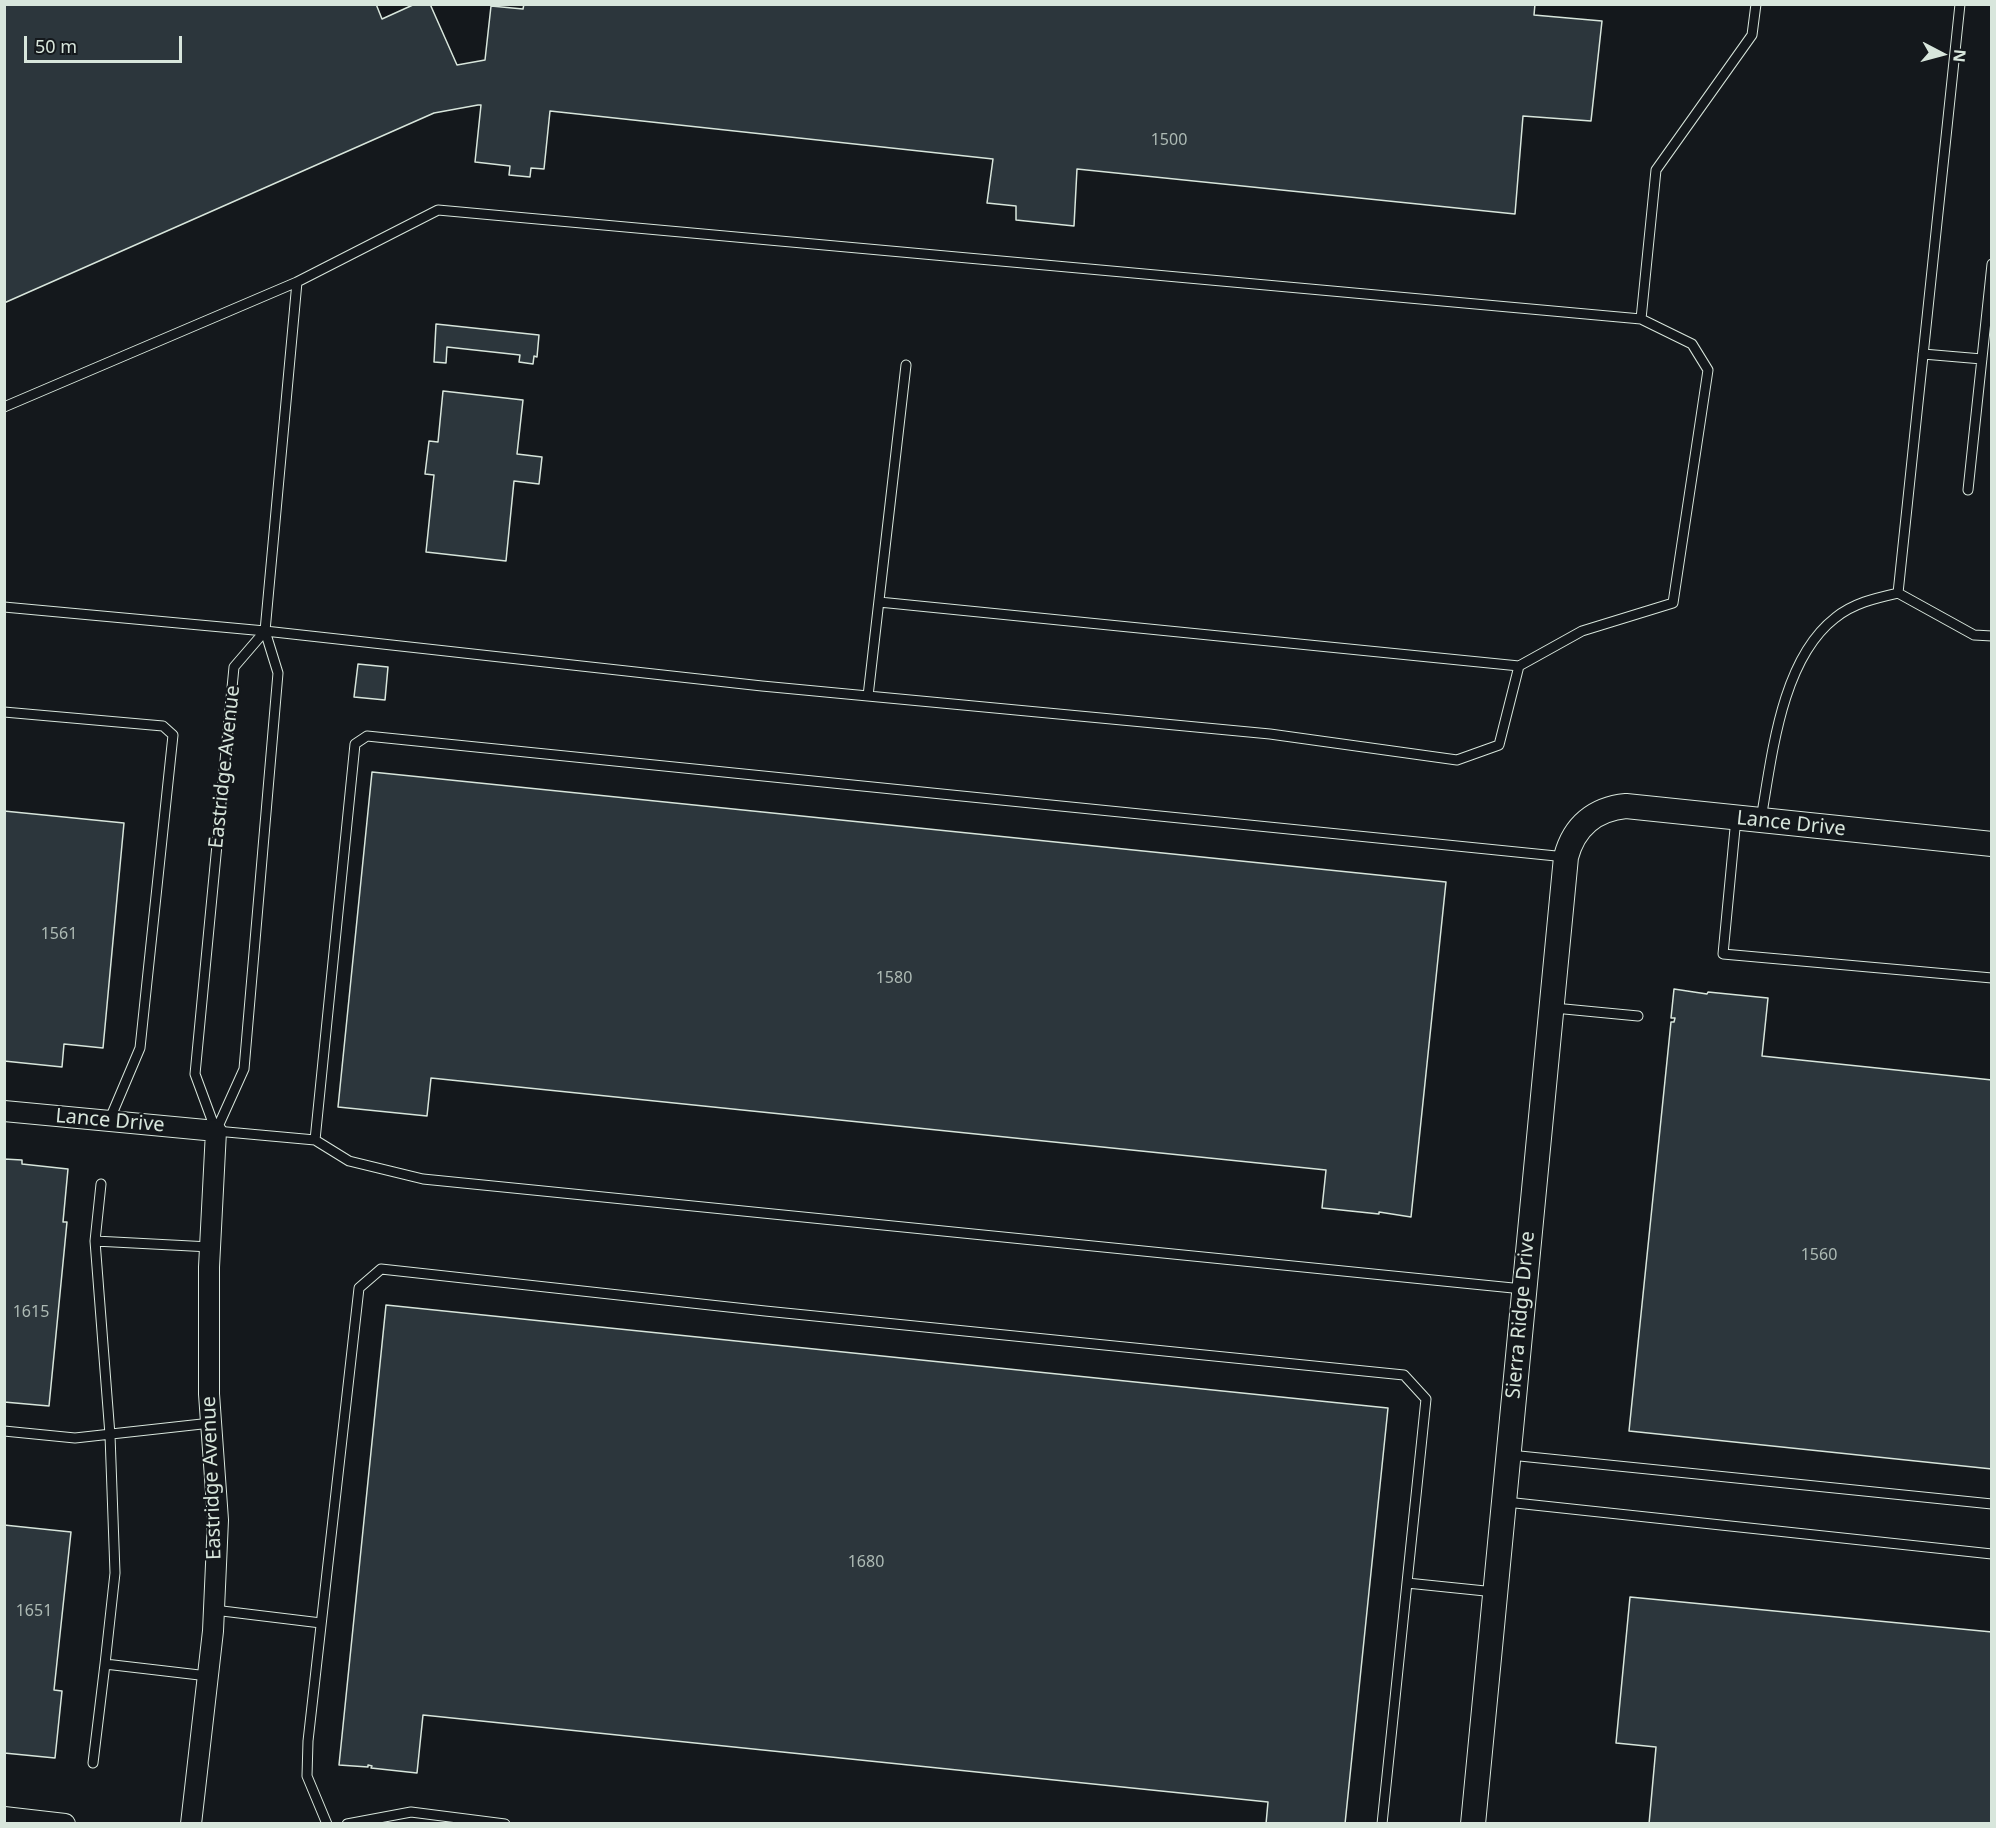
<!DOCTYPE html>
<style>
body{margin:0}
#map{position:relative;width:1996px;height:1828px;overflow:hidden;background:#14181c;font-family:"Noto Sans",sans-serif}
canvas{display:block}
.frame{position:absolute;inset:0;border:6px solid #d8e6dc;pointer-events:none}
.north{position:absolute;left:1912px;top:24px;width:60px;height:60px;-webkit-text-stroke:4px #14181c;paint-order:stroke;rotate:96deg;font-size:16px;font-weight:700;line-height:24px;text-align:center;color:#d8e6dc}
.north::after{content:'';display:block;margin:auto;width:21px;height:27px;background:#d8e6dc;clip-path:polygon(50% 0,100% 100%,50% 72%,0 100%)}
.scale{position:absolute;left:24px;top:36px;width:158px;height:27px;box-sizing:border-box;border:3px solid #d8e6dc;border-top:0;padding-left:8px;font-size:18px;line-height:21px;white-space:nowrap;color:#d8e6dc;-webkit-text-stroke:4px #14181c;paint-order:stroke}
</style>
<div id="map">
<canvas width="1996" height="1828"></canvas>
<div class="frame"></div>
<div class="north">N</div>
<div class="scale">50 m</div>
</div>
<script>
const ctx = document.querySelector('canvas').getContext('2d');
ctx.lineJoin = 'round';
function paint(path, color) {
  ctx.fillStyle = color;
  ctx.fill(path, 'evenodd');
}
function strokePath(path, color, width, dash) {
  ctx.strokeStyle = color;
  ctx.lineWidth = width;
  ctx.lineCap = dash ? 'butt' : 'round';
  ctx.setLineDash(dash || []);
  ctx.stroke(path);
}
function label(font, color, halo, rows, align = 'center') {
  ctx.font = font + ' "Noto Sans",sans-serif';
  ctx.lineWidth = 4.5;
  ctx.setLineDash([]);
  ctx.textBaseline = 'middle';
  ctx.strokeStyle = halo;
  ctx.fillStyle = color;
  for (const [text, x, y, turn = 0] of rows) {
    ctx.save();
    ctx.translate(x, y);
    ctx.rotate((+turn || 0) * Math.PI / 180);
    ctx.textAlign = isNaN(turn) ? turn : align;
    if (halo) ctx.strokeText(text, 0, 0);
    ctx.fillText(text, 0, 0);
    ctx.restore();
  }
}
const building = new Path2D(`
 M4,4H376L382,19L415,4H430L457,65L485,60L491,6L523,9L524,4H1535L1534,15L1602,21L1591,121L1523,116L1515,214L1077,169L1074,226L1016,220V206L987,203L993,159L550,111L544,169L531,168L530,177L509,175L510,166L475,162L481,105H478L434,113L4,303Z
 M436,324L539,335L537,357L534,356L533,364L519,362L520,355L447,347L446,363L434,362Z
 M443,391L523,400L517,454L542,457L539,484L514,481L506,561L426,552L434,475L425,474L429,441L438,442Z
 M358,664L388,667L385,700L354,697Z
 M372,772L1446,882L1411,1217L1379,1212V1214L1322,1208L1326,1170L431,1078L427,1116L338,1107Z
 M4,811L124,823L103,1048L64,1044L62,1067L4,1061Z
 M1674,989L1707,994L1708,992L1768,998L1762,1056L1992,1080V1469L1629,1431L1671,1022H1674L1675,1018H1671Z
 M4,1159L22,1160V1164L68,1169L63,1222H67L49,1406L4,1402Z
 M386,1305L1388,1408L1345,1824H1266L1268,1802L423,1715L417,1773L371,1768L372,1766L368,1765V1767L339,1765Z
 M4,1525L71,1532L54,1690L62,1691L55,1758L4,1753Z
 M1630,1597L1992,1632V1824H1649L1656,1747L1616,1743Z`);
const service = new Path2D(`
 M1923,354L1982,359
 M4,407L297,282
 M1968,490L1992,264
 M1898,593L1974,635L1992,636
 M879,602L1519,666
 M4,607L265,631L762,686L1270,734L1457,760L1499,745L1519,666L1582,631L1673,603L1708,370L1692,344L1641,319
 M868,696L906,365
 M4,712L163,726L173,735L140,1048L109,1121
 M1736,818L1723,954L1992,978
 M1761,819C1772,756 1781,660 1835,618C1853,603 1876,598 1898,593L1960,4
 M1554,1008L1638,1016
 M216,1131L244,1069L278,673L265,631L297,282L438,210L1641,319L1656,170L1752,35L1756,4
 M216,1131L315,1140L355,744L367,736L1566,857
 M216,1131L195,1074L234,667L265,631
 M315,1140L349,1161L423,1179L1523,1289
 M95,1241L101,1184
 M4,1431L75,1438L211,1423
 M1510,1455L1992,1504
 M1506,1502L1992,1554
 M1407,1583L1495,1592
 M214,1610L321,1623
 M208,1676L105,1664L115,1573L110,1435L95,1241L210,1247
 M93,1763L105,1664
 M327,1824L307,1776L308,1741L359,1288L381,1269L765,1311L1404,1375L1426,1399L1382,1824
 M347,1824L411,1812L505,1824`);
const minor = new Path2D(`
 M4,1111L216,1131L209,1267V1394L218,1520L213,1631L191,1824
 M4,1817L65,1824`);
const tertiary = new Path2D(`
 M1473,1824L1566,857C1574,826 1595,809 1626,806L1992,844`);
const numberNames = [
 ["1500",1169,140],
 ["1561",59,934],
 ["1580",894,978],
 ["1560",1819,1255],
 ["1615",31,1312],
 ["1680",866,1562],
 ["1651",34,1611]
];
const streetNames = [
 ["Eastridge Avenue",225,767,-84],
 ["Lance Drive",1791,824,6],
 ["Lance Drive",110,1121,5],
 ["Sierra Ridge Drive",1521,1315,-85],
 ["Eastridge Avenue",212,1478,-92]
];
paint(building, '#2c363c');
strokePath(building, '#d8e6dc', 1.5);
strokePath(service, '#d8e6dc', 11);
strokePath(minor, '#d8e6dc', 22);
strokePath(tertiary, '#d8e6dc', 26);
strokePath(service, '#14181c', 9);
strokePath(minor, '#14181c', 20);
strokePath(tertiary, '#14181c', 24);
label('16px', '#adbab4', null, numberNames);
label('20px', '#d8e6dc', '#14181c', streetNames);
</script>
